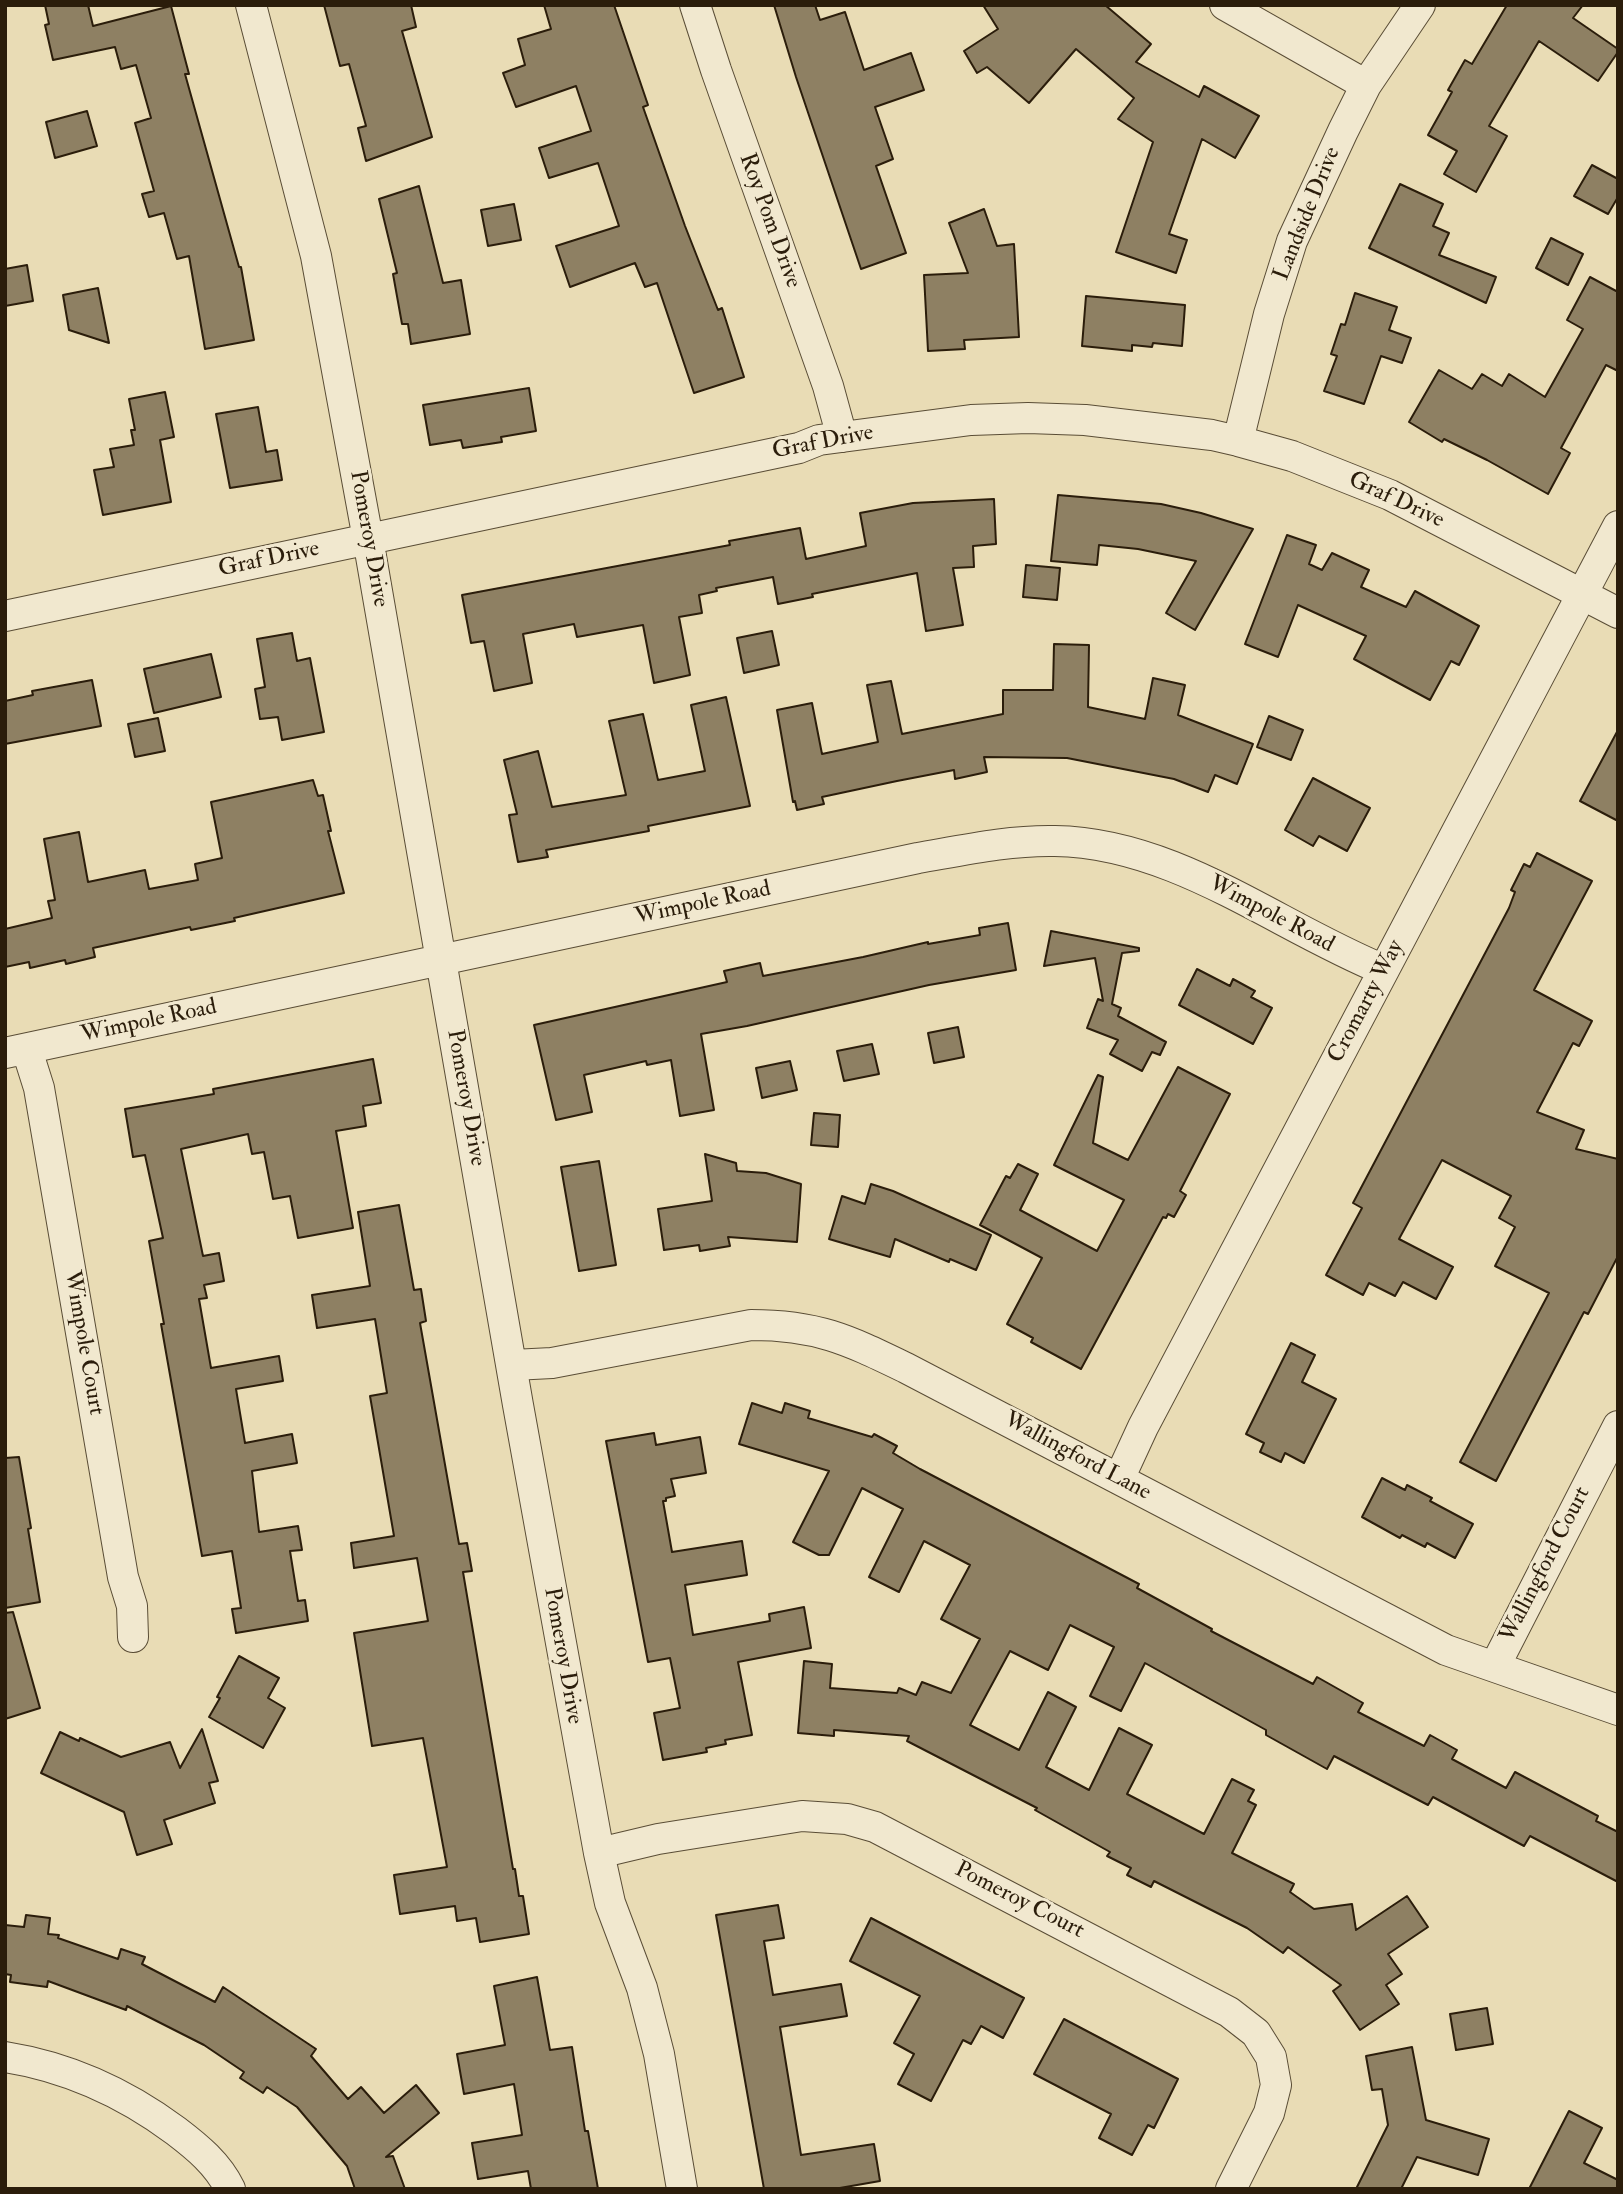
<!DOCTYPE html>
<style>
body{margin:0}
#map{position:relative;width:1623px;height:2194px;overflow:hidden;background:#e9dcb5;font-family:"IM FELL Double Pica",serif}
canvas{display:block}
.frame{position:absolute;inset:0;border:7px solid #2b1d0b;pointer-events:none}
</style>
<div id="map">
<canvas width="1623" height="2194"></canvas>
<div class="frame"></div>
</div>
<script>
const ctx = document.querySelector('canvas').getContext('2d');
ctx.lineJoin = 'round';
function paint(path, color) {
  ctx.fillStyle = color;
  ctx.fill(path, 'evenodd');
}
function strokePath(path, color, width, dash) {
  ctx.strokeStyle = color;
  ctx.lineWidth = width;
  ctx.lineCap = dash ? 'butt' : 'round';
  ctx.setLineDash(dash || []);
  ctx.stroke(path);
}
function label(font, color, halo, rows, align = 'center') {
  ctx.font = font + ' "IM FELL Double Pica",serif';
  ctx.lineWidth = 6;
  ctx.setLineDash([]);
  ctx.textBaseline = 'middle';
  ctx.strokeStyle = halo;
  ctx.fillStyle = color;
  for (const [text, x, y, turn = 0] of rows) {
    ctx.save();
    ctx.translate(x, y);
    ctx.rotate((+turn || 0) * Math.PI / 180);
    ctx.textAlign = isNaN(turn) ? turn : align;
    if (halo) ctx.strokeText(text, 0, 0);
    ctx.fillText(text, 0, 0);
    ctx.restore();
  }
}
const building = new Path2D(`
 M45,5H88L93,26L171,6L189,74H185L239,267H241L254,340L205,349L189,256L177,259L164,213L149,217L142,194L154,191L135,123L151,118L136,65L121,69L115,47L53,60L45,25L49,24Z
 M324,5H411L416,27L402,31L432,137L366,161L358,128L366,126L349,64L340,66Z
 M544,5H614L648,105L643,107L685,226L718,310L722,308L744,377L694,393L657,283L645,287L635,263L570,287L556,246L619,226L598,163L549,178L539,148L591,131L576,86L516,107L503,73L525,65L518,39L551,29Z
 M774,5H815L820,20L845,12L864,70L911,53L924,90L875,107L893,159L876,166L906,253L861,269L796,77Z
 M983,5H1105L1151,44L1136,62L1199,97L1204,86L1259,116L1235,158L1202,139L1169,234L1187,240L1176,273L1116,252L1153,142L1118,119L1134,98L1076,49L1029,103L987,67L977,73L964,51L998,29Z
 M1507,5H1583L1573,18L1618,49V52L1598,81L1539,41L1489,126L1507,136L1476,192L1444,174L1457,151L1428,135L1452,92L1448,90L1465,60L1472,64Z
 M87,111L97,146L55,158L46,122Z
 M1592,165L1618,179V197L1608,214L1574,196Z
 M1400,184L1443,204L1433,226L1449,233L1439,255L1496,277L1486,303L1369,248Z
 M419,186L443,283L461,280L470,334L411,344L408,324H402L393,274L397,273L379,199Z
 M514,204L521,240L488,246L481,210Z
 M984,209L997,246L1014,244L1019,337L964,340L965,349L928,351L924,275L968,273L949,223Z
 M1551,238L1583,254L1568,285L1536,268Z
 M27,265L33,301L5,306V269Z
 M1590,277L1618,292V371L1606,365L1561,448L1570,453L1548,494L1487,460L1444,439L1442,442L1409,422L1439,370L1472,389L1482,374L1502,386L1509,374L1545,397L1583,329L1567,320Z
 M98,288L109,343L69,330L63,295Z
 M1355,293L1397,307L1389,330L1411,338L1402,363L1381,356L1364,404L1324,391L1337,356L1331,354L1341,324L1345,325Z
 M1086,296L1185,305L1182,346L1153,343L1152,347L1132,345V351L1082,346Z
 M529,388L536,431L501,437L502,442L463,448L461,440L430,445L423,405Z
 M165,392L174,437L160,440L171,502L103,515L94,470L114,467L110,449L134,445L131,430H135L129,399Z
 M258,407L266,452L277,450L282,480L230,488L216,414Z
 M1058,495L1161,504L1201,513L1253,529L1195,630L1166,613L1196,561L1138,549L1099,545L1097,565L1051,561Z
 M994,499L996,544L973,546L974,567L953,568L963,625L926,631L917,573L812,594L813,597L778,604L773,577L716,588L717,591L699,595L702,613L679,617L690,675L654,683L643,625L577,637L574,624L523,634L532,683L494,691L484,641L471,643L462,595L730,545L729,541L800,528L806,559L866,546L860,513L913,503Z
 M1287,535L1316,545L1309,564L1322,570L1332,553L1369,570L1361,587L1406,607L1415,591L1479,626L1459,665L1451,661L1430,700L1354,659L1366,636L1298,605L1278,657L1245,644Z
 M1026,565L1060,568L1057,600L1023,597Z
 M772,631L779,665L744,673L737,638Z
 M292,633L297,661L310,658L324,732L282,740L278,717L260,719L255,689L265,687L257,639Z
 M1054,644L1089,645L1088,707L1145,719L1153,678L1185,685L1178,715L1253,744L1237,784L1215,775L1208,792L1174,779L1067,758L984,757L987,772L955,779L954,770L897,781L822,797L824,804L797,810L795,801L793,802L777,710L812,703L822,754L878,742L867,685L891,681L902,734L1003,714V690H1053Z
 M211,654L221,697L154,713L144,669Z
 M92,680L101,726L5,744V701L33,695L32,691Z
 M726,697L750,806L648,826L649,831L546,850L548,857L518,862L509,815L517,814L504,760L538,751L552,807L626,795L609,721L643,714L658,780L705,771L691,705Z
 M1269,716L1303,730L1291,760L1257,747Z
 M158,718L165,751L135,757L128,724Z
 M1618,730V821L1580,801Z
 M1313,778L1370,808L1347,851L1319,836L1313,846L1285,830Z
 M313,780L318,796L323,795L331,831H328L344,893L234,918L235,921L191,930L190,927L93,948L95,957L66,964L65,960L30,968L29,962L5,967V929L52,918L48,901L55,900L44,839L79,832L88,882L145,870L149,889L198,880L195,864L222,858L211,802Z
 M1537,853L1592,881L1534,990L1592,1021L1579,1046L1573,1043L1537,1112L1584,1130L1576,1149L1618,1159V1256L1588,1314L1584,1312L1496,1481L1460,1462L1549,1293L1495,1266L1515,1227L1499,1218L1511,1196L1442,1160L1399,1239L1453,1267L1436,1299L1403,1282L1395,1296L1369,1283L1363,1295L1326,1275L1362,1208L1353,1203L1509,908L1515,892L1511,890L1524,864L1530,867Z
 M1008,923L1016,970L929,985L747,1026L701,1034L714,1110L680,1116L671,1060L647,1065L646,1061L584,1075L592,1112L556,1120L534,1025L727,982L724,971L760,963L763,976L863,957L928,942V944L980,935L979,928Z
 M1051,931L1139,948V951L1122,953L1112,1004L1121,1008L1118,1016L1166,1042L1160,1055L1152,1052L1142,1071L1110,1054L1118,1040L1087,1028L1098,999L1103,1001L1095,958L1044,966Z
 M1197,969L1230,986L1233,979L1255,991L1251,997L1272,1008L1253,1044L1179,1005Z
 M958,1027L964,1057L934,1063L928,1033Z
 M872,1044L879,1074L844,1081L837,1051Z
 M373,1059L381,1103L363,1106L366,1126L336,1131L353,1228L298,1238L290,1196L273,1199L264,1152L252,1154L248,1134L181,1149L203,1256L219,1253L224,1281L204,1285L207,1298L199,1299L211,1368L279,1356L283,1381L236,1389L245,1443L292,1434L297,1463L252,1471L259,1532L298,1526L302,1550L290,1551L298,1601L305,1600L308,1621L236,1633L232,1609L241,1608L232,1551L202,1556L161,1324H164L149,1241L163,1238L145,1155L133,1157L125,1109L214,1094L213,1089Z
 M790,1061L797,1090L762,1098L756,1068Z
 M1178,1067L1230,1094L1180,1191L1186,1195L1174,1217L1168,1214L1166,1218L1163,1217L1081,1369L1031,1342L1033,1338L1007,1324L1042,1258L980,1225L1006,1176L1010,1178L1018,1164L1038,1174L1020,1210L1097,1251L1124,1200L1054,1165L1098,1075L1103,1077L1093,1143L1128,1160Z
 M814,1113L840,1115L838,1147L811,1145Z
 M705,1154L736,1163L737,1171L766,1173L801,1184L797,1242L728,1237L730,1246L700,1251L699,1245L664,1250L658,1209L712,1201Z
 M599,1161L616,1265L579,1271L561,1167Z
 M871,1184L893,1191L991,1235L976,1270L950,1259L949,1262L895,1239L890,1257L829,1239L842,1196L865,1204Z
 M399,1205L414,1290L421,1289L426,1321L420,1323L459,1544L467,1543L472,1571L463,1572L513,1869H515L519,1896H523L529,1934L480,1942L476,1918L457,1921L455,1906L400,1914L394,1875L447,1867L423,1738L372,1746L354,1633L428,1621L417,1558L354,1568L351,1543L394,1536L370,1396L387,1393L375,1319L317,1328L312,1295L370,1286L358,1212Z
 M1291,1343L1315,1355L1302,1382L1336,1399L1304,1463L1285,1453L1281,1462L1260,1452L1264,1443L1246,1434Z
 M752,1403L782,1413L785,1403L810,1411L808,1418L872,1437L874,1434L897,1446L893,1453L920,1469L1139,1584L1137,1588L1212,1629L1211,1631L1313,1684L1317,1677L1363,1703L1358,1712L1424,1746L1430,1735L1457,1750L1452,1759L1506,1788L1515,1772L1598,1816L1596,1821L1618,1832V1882L1530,1836L1524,1846L1433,1797L1428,1805L1334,1756L1327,1769L1266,1735V1730L1145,1663L1121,1711L1090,1696L1114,1647L1070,1625L1048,1670L1010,1651L970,1725L1019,1750L1048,1692L1076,1707L1046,1767L1089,1790L1119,1728L1152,1745L1127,1794L1204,1834L1232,1779L1254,1790L1248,1801L1256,1805L1232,1853L1294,1884L1290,1892L1314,1909L1352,1904L1356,1930L1407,1896L1428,1927L1388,1954L1402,1974L1386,1985L1399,2004L1360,2030L1333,1991L1341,1985L1288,1947L1283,1953L1247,1928L1154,1881L1151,1887L1127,1875L1131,1868L1107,1856L1110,1852L1035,1810L1037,1808L907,1741L909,1736L834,1730V1736L798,1733L804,1661L832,1664L830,1688L897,1693L899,1688L916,1695L922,1682L951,1693L980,1639L941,1619L970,1565L924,1541L899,1592L869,1577L903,1509L862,1488L829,1555H819L793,1542L829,1471L739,1444Z
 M654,1433L656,1445L700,1437L706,1473L671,1479L675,1496L666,1498V1501H663L672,1552L742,1541L747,1575L685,1585L693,1635L770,1621L769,1614L804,1607L811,1648L738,1662L752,1735L725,1740L726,1744L706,1748L707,1752L663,1760L654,1713L680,1708L670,1658L648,1662L606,1441Z
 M19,1457L31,1528L28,1529L40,1602L5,1608V1458Z
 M1382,1478L1405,1490L1407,1485L1432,1498L1430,1501L1473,1524L1455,1558L1427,1543L1425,1547L1402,1535L1400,1538L1362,1517Z
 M13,1612L40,1708L5,1719V1613Z
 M239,1656L279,1678L268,1698L285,1708L263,1748L209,1717L220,1698L217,1697Z
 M202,1729L218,1781L209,1783L215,1803L164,1820L172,1844L137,1855L124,1812L41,1773L60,1732L79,1741L80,1738L121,1757L170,1742L180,1768Z
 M778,1905L784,1938L764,1941L773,1995L841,1984L847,2016L780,2027L801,2155L874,2144L880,2181L834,2189H764L716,1915Z
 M26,1915L50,1918L48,1934L59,1935L58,1938L118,1959L121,1949L145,1957L142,1964L215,2002L223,1987L316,2049L311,2056L348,2099L361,2087L384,2113L416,2085L439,2113L386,2157L393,2156L405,2189H355L347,2166L297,2107L267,2087L263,2093L240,2078L244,2072L204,2045L127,2006L126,2010L48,1981L47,1987L10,1982L11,1975L5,1974V1925L24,1927Z
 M871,1918L1024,1998L1003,2038L981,2026L971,2044L963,2040L931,2101L898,2084L914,2054L894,2043L920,1996L850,1961Z
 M537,1977L550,2050L572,2047L585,2131H588L598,2189H531L528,2171L478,2179L472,2143L522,2135L514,2084L464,2094L457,2054L505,2045L494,1986Z
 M1487,2008L1493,2044L1456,2050L1450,2014Z
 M1064,2019L1178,2079L1154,2128L1148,2125L1132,2155L1099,2138L1111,2114L1034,2074Z
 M1412,2047L1426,2120L1489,2139L1478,2175L1417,2157L1401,2189H1356L1388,2125L1382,2089L1372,2090L1366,2056Z
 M1569,2111L1602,2128L1584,2163L1618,2180V2189H1529Z`);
const street = new Path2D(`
 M251,5L316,256L368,539L518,1405L599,1853L610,1903L642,1988L659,2054L682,2189
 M695,5L716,70L828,386L842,437
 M1225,5L1366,85
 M1238,441L1269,314L1292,241L1343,131L1366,85L1420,5
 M5,616L799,448L819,440L971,420L1028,418L1085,420L1212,435L1238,441L1292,456L1390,495L1618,613
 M27,1050L39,1088L123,1577L132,1606L133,1637
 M5,1053L918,858C964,850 1009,840 1055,841C1176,843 1276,926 1384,970
 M513,1365L552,1363L751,1325C818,1325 848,1340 906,1368L1446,1650L1618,1710
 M1119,1479L1143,1427L1618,526
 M1495,1666L1618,1426
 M599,1853L658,1839L802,1816L847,1819L875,1827L1229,2012L1256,2033L1271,2057L1276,2085L1269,2113L1231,2189
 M5,2057C68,2067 125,2093 176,2131C197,2147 218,2164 230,2189`);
const streetNames = [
 ["Landside Drive",1308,214,-68],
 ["Roy Pom Drive",769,221,70],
 ["Graf Drive",823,443,-11],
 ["Graf Drive",1396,501,25],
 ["Pomeroy Drive",368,539,80],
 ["Graf Drive",269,560,-12],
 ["Wimpole Road",703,904,-12],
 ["Wimpole Road",1271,915,28],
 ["Cromarty Way",1367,1002,-62],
 ["Wimpole Road",149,1022,-12],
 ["Pomeroy Drive",465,1098,80],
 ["Wimpole Court",83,1343,80],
 ["Wallingford Lane",1077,1457,28],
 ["Wallingford Court",1546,1565,-63],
 ["Pomeroy Drive",562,1656,80],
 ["Pomeroy Court",1019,1901,27]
];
paint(building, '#8e8063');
strokePath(building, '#2b1d0b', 2);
strokePath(street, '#5a4d36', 32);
strokePath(street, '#f1e8cf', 30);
label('23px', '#2b1d0b', '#f1e8cf', streetNames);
</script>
